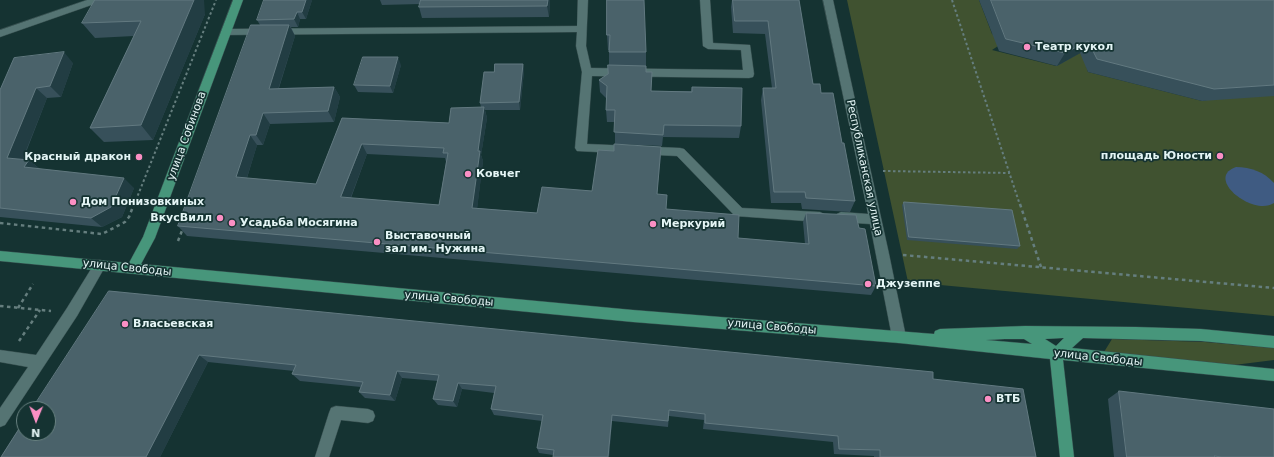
<!DOCTYPE html>
<meta charset="utf-8">
<style>
body{margin:0}
#map{position:relative;width:1274px;height:457px;overflow:hidden;background:#153332;font-family:"DejaVu Sans",sans-serif}
canvas{display:block}
.north{position:absolute;left:16px;top:401px;width:40px;height:40px;box-sizing:border-box;background:#153332;border:1px solid #688180;border-radius:50%;rotate:181deg;font-size:11px;font-weight:700;line-height:16px;text-align:center;color:#e4f5f5}
.north::after{content:'';display:block;margin:auto;width:14px;height:18px;background:#fb8fc4;clip-path:polygon(50% 0,100% 100%,50% 72%,0 100%)}
</style>
<div id="map">
<canvas width="1274" height="457"></canvas>
<div class="north">N</div>
</div>
<script>
const ctx = document.querySelector('canvas').getContext('2d');
ctx.lineJoin = 'round';
function paint(path, color) {
  ctx.fillStyle = color;
  ctx.fill(path, 'evenodd');
}
function strokePath(path, color, width, dash) {
  ctx.strokeStyle = color;
  ctx.lineWidth = width;
  ctx.lineCap = dash ? 'butt' : 'round';
  ctx.setLineDash(dash || []);
  ctx.stroke(path);
}
function label(font, color, halo, rows, align = 'center') {
  ctx.font = font + ' "DejaVu Sans",sans-serif';
  ctx.lineWidth = 3.5;
  ctx.setLineDash([]);
  ctx.textBaseline = 'middle';
  ctx.strokeStyle = halo;
  ctx.fillStyle = color;
  for (const [text, x, y, turn = 0] of rows) {
    ctx.save();
    ctx.translate(x, y);
    ctx.rotate((+turn || 0) * Math.PI / 180);
    ctx.textAlign = isNaN(turn) ? turn : align;
    if (halo) ctx.strokeText(text, 0, 0);
    ctx.fillText(text, 0, 0);
    ctx.restore();
  }
}
const green = new Path2D(`
 M847,0H979L992,34L1007,40L992,50L1056,66L1082,52L1088,72L1202,101L1274,87V316L908,282Z
 M1112,339L1205,342L1274,348V360L1234,365L1104,352Z`);
const water = new Path2D(`
 M1236,167C1251,167 1264,172 1274,183V203C1253,217 1204,178 1236,167Z`);
const pathFar1 = new Path2D(`
 M952,0L1020,205
 M883,171L1010,173
 M134,205L216,0`);
const path = new Path2D(`
 M1020,204L1041,267
 M0,223L102,234L125,222L129,217L134,204
 M178,241L183,228
 M903,255L1274,288
 M0,306L51,311
 M18,308L33,284
 M19,341L40,310`);
const minor = new Path2D(`
 M87,0H102L100,2L0,37V30Z
 M578,0H588L586,46L591,68L743,70L741,50L708,49L703,46L700,0H710L713,43L750,45L754,74L753,77L749,78L592,76L587,144L680,148L684,149L742,208L820,212L824,214L826,217L824,220L820,222L735,216L677,156L577,151L575,148L582,72L576,46L577,32L226,35L221,32L226,29L577,26Z
 M823,0H833L889,254L906,337L904,341L899,343L894,341L892,337L870,224L841,222L837,220L835,217L837,214L841,212L868,214Z
 M100,260L104,261L106,265L77,316L5,425L0,427V408L28,367L0,362V350L36,355L67,308L96,261Z
 M336,406L368,409L373,411L375,416L373,421L368,423L341,420L329,457H315L329,413L331,408Z`);
const major = new Path2D(`
 M233,0H243L155,238L141,264L633,310L934,334L935,331L940,329L1025,326L1136,327L1201,329L1274,336V348L1201,341L1083,338L1072,348L1274,369V381L1063,360L1074,457H1060L1050,359L899,343L633,322L0,261V251L129,263L143,237ZM1064,338L1056,346L1045,339ZM1005,339H1024L1032,344L986,340Z`);
const wall = new Path2D(`
 M312,0L306,19H300L298,27H291L295,36L279,88L334,87L340,97L334,122L270,124L263,145H257L247,178L316,184L342,118L449,123L481,107L480,103L494,72L523,64L524,71L520,110H485L487,118L481,155L483,161L477,208L537,213L592,191L614,151L661,147L657,194L666,209L738,238L805,244L803,222L806,213L859,228L876,286L871,295L187,236L178,226L260,25L257,20ZM367,154L445,158L446,162L439,205L351,198Z
 M380,0H550L549,17L422,18L419,7L420,4L382,5Z
 M607,0L646,52V72L651,91H691L692,87L741,126L739,138L663,137L662,146L615,144V122H607L606,110V98L600,92L599,80L608,74L609,65V50H608L607,35Z
 M732,0H799L813,84L821,93L842,143L855,201L850,212L802,209L801,203H771L761,100L763,88H772L765,34L733,33L731,7Z
 M979,0H1274V96L1202,101L1088,72L1080,53L1057,66L999,51Z
 M205,14L153,140L104,142L90,128L134,36L95,38L82,23Z
 M73,63L61,97L47,98L23,160H29L40,169L134,188L122,217L102,227L0,217V90Z
 M401,65L393,93L358,92L354,85Z
 M904,202L1020,246L1017,249L907,240L902,205Z
 M109,291L933,379L1036,457H874V456L834,454L833,442L703,429L704,420L669,416L668,427L612,421L609,457H553V455L539,453L537,448L542,421L494,415L491,409L494,393L462,389L457,407L438,405L433,399L438,381L402,378L395,401L365,398L359,392L361,387L300,381L292,374L294,371L208,362L160,457H1Z
 M1119,391L1274,457H1114L1108,399Z`);
const shadedWall = new Path2D(`
 M194,0H204L205,14L153,140L141,125Z
 M306,0H312L306,19L302,12Z
 M548,0H550L549,17L547,6Z
 M297,12L300,19L298,27L294,19Z
 M289,25L295,36L275,99L269,89Z
 M1088,41L1080,53L1057,66L1065,53Z
 M64,52L73,63L61,97L50,86Z
 M398,57L401,65L393,93L390,86Z
 M523,64L524,71L520,110L519,102Z
 M334,87L340,97L334,122L328,111Z
 M36,88L47,98L19,168L7,158Z
 M484,107L487,118L481,155L483,161L476,218L472,208L478,151Z
 M263,113L270,124L263,145L256,135Z
 M250,135L257,145L244,187L236,177Z
 M362,144L367,154L347,207L341,197Z
 M661,147V157L656,204L657,194Z
 M29,160L41,170L24,167Z
 M124,178L134,188L122,217L102,227L91,218Z
 M199,355L208,362L160,457H146Z
 M397,371L402,378L395,401L390,395Z
 M458,383L462,389L457,407L453,401Z
 M612,415V421L609,457H608Z`);
const building = new Path2D(`
 M95,0H194L141,125L90,128L141,21L82,23Z
 M264,0H306L302,12H297L294,19L257,20Z
 M421,0H548L547,6L419,7Z
 M607,0H644L646,52H609L610,35H607Z
 M733,0H799L813,84H820L821,93H833L842,143H844L855,201L806,198L805,192H774L763,88H776L768,21H735Z
 M991,0H1274V85L1214,89L1097,59L1088,41L1065,53L1006,39Z
 M251,25H289L269,89L334,87L328,111L263,113L256,135H250L236,177L316,184L342,118L449,123L451,108L484,107L478,151H480L472,208L537,213L542,187L592,191L598,150L614,151V144L661,147L657,194L667,195L666,209L739,215L738,238L809,244L806,213L856,215L859,228L865,229L876,286L178,226ZM362,144L444,148L443,153H448L439,205L341,197Z
 M64,52L50,86L36,88L7,158L29,160L24,167L124,178L111,207L91,218L0,208V90L14,58Z
 M363,57H398L390,86L354,85Z
 M495,64H523L519,102L480,103L484,72H494Z
 M608,65L646,66V72H652L651,91L692,92V87L742,88L741,126L664,125L663,135L614,132L615,110H606L607,86L599,80L608,74Z
 M904,202L1012,210L1020,246L909,237Z
 M109,291L933,372V379L1023,389L1036,457H880V450L839,449L838,436L705,423V414L669,410L668,421L612,415L608,457H553L554,450L537,448L543,415L491,409L496,386L458,383L453,401L433,399L439,375L397,371L390,395L359,392L363,382L292,374L296,365L199,355L146,457H1L24,421V433H48V409H32Z
 M1119,391L1274,409V457H1222L1214,456L1215,457H1127Z`);
const markers = [
 [1027,47,4,"#fb8fc4"],
 [1220,156,4,"#fb8fc4"],
 [139,157,4,"#fb8fc4"],
 [468,174,4,"#fb8fc4"],
 [73,202,4,"#fb8fc4"],
 [220,218,4,"#fb8fc4"],
 [232,223,4,"#fb8fc4"],
 [653,224,4,"#fb8fc4"],
 [377,242,4,"#fb8fc4"],
 [868,284,4,"#fb8fc4"],
 [125,324,4,"#fb8fc4"],
 [988,399,4,"#fb8fc4"]
];
const poiNames = [
 ["Театр кукол",1035,47],
 ["площадь Юности",1212,156,"right"],
 ["Красный дракон",131,157,"right"],
 ["Ковчег",476,174],
 ["Дом Понизовкиных",81,202],
 ["ВкусВилл",212,218,"right"],
 ["Усадьба Мосягина",240,223],
 ["Меркурий",661,224],
 ["Выставочный",385,236],
 ["зал им. Нужина",385,249],
 ["Джузеппе",876,284],
 ["Власьевская",133,324],
 ["ВТБ",996,399]
];
const streetNames = [
 ["улица Собинова",187,136,-70],
 ["Республиканская улица",864,168,78],
 ["улица Свободы",127,268,6],
 ["улица Свободы",449,299,5],
 ["улица Свободы",772,327,5],
 ["улица Свободы",1098,358,6]
];
paint(green, '#405230');
paint(water, '#3f5b82');
strokePath(minor, '#374f4f', 1);
strokePath(major, '#374f4f', 1);
strokePath(pathFar1, '#657e7e', 2, [2.5, 2.5]);
strokePath(path, '#657e7e', 2.5, [3.5, 3.5]);
paint(minor, '#557473');
paint(major, '#47967b');
paint(wall, '#37505a');
paint(shadedWall, '#223d43');
paint(building, '#4a626a');
strokePath(building, '#627980', 1);
for (const [x, y, r, color] of markers) {
  const dot = new Path2D();
  dot.arc(x, y, r, 0, 2 * Math.PI);
  ctx.fillStyle = color;
  ctx.fill(dot);
  strokePath(dot, '#153332', 1.5);
}
label('bold 11px', '#e4f5f5', '#153332', poiNames, 'left');
label('11px', '#e4f5f5', '#153332', streetNames);
</script>
